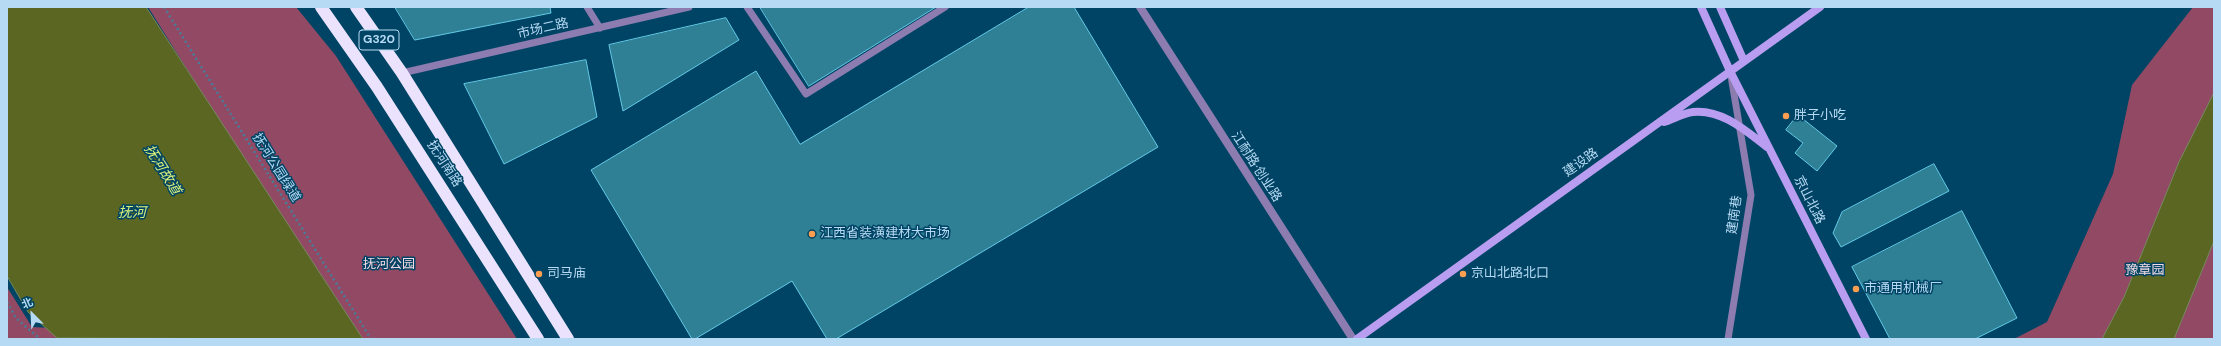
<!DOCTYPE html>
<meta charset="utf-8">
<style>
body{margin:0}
#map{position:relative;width:2221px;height:346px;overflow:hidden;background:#004465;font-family:"DM Sans","Noto Sans SC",sans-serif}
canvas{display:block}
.frame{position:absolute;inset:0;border:8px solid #b6daf3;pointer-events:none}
.north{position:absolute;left:12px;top:294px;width:40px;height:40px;-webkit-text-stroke:3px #004465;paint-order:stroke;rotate:336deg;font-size:11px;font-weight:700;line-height:16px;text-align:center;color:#b6daf3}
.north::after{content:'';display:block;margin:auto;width:14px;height:18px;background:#b6daf3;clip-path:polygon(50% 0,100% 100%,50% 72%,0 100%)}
</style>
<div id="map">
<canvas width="2221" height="346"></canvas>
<div class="frame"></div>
<div class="north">北</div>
</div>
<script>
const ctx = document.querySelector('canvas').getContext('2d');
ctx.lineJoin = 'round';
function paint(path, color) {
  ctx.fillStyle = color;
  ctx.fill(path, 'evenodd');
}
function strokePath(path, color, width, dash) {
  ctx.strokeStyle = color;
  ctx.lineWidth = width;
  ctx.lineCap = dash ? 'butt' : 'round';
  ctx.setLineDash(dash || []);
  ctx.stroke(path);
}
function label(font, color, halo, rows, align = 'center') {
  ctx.font = font + ' "DM Sans","Noto Sans SC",sans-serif';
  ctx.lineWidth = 3;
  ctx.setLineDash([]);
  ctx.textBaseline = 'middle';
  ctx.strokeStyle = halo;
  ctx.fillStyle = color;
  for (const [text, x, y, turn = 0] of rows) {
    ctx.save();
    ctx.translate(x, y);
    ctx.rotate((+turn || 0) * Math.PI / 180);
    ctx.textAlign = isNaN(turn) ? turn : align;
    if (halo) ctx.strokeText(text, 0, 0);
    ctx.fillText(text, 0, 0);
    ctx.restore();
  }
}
const green = new Path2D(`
 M148,7H296L336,56L517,339H356Z
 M2193,7H2214V339H2014L2047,322L2113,174L2132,85Z
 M7,287L32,327L92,330L121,339H7Z`);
const water = new Path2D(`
 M7,7H146L363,339L57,338L28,312L7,276Z
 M2214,93V241L2174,339H2102L2124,297L2179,162Z`);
const building = new Path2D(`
 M395,7H550L551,13L415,40Z
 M760,7H936L809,86Z
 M1029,7H1074L1158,147L836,339H827L792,281L695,339H692L591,170L756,71L800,144Z
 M726,18L739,40L623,111L609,45Z
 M586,60L597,117L504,164L464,84Z
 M1798,115L1837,146L1817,171L1795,153L1803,143L1786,130Z
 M1934,164L1949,191L1841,247L1833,233L1842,212Z
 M1962,211L2017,318L1975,339H1890L1852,267Z`);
const path = new Path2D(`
 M164,7L371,339
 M7,302L16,318L40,339`);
const lane = new Path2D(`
 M587,7L600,28
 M747,7L806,94L945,7
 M402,73L689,7
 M1728,339L1751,195L1731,76`);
const street = new Path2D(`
 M1140,7L1353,339`);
const secondary = new Path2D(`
 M1701,7L1730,71L1866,339
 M1720,7L1744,61
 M1664,122C1673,119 1684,113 1693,112C1722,109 1746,131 1767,147
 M1357,339L1820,7`);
const highway = new Path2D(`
 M321,7L377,87L538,339
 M356,7L402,73L568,339`);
const markers = [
 [1786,116,4,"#fb9e50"],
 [812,234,4,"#fb9e50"],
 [539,274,4,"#fb9e50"],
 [1463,274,4,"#fb9e50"],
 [1856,289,4,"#fb9e50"]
];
const shields = [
 [379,40,40]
];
const shieldNames = [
 ["G320",379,40]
];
const streetNames = [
 ["市场二路",543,29,-13],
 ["建设路",1581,163,-35],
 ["抚河南路",444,164,57],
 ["江耐路·创业路",1256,167,57],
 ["抚河公园绿道",276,168,58],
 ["京山北路",1809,200,63],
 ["建南巷",1735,215,-82]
];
const poiNames = [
 ["胖子小吃",1794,116],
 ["江西省装潢建材大市场",820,234],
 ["司马庙",547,274],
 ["京山北路北口",1471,274],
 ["市通用机械厂",1864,289]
];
const parkNames = [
 ["抚河公园",389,265],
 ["豫章园",2145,271]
];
const waterNames = [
 ["抚河故道",162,170,58],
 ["抚河",132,213]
];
paint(green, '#924a64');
paint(water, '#5a6621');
strokePath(water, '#768960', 1);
paint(building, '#308095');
strokePath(building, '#62cae6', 1);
strokePath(path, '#457d9b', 2.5, [2, 3]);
strokePath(lane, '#8c7cb0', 7);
strokePath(street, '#8c7cb0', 8);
strokePath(secondary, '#b89df0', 8);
strokePath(highway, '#ebe3fd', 12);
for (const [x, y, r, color] of markers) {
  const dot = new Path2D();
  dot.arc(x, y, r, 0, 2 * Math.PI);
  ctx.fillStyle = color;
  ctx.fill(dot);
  strokePath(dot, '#004465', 1.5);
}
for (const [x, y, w] of shields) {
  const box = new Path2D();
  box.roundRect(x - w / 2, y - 10, w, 20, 3);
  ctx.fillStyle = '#004465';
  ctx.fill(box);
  strokePath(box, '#b6daf3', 1);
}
label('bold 12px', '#b6daf3', null, shieldNames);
label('13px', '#b6daf3', '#004465', streetNames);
label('13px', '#b6daf3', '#004465', poiNames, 'left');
label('13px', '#f5dbe3', '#004465', parkNames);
label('italic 14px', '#dbf27a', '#004465', waterNames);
</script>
